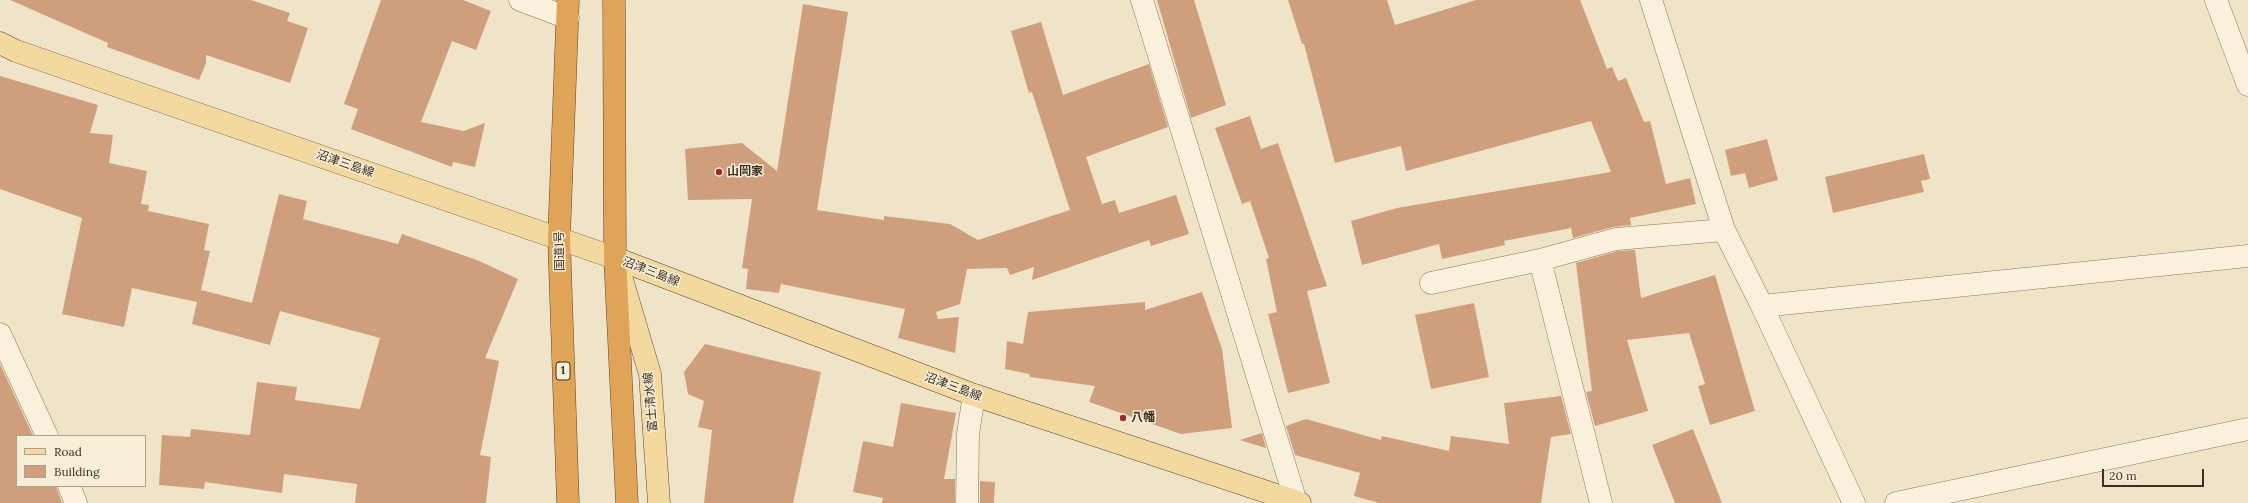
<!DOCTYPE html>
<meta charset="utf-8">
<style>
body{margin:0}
#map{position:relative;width:2248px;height:503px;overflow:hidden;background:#f0e4c8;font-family:Lora,serif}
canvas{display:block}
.legend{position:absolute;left:16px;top:435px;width:130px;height:52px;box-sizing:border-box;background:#f7eed8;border:1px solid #ada18e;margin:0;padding:5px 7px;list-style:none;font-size:12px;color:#3d2e20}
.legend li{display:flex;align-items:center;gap:8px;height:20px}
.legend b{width:20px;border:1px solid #ada18e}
.scale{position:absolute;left:2102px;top:469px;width:102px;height:18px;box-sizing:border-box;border:2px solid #3d2e20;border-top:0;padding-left:5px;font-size:12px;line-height:14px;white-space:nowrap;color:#3d2e20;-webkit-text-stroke:3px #f7eed8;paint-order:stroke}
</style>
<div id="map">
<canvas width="2248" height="503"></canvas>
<ul class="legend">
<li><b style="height:5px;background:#f3d9a0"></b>Road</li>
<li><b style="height:11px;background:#cf9f7d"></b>Building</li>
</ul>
<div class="scale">20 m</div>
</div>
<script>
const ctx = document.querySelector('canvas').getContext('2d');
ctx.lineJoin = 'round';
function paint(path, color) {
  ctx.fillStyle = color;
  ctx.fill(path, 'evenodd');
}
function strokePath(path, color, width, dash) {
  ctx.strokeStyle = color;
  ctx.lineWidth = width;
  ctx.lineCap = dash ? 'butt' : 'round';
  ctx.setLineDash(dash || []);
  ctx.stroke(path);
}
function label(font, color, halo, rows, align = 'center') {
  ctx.font = font + ' Lora,"Noto Sans JP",serif';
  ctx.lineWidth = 3;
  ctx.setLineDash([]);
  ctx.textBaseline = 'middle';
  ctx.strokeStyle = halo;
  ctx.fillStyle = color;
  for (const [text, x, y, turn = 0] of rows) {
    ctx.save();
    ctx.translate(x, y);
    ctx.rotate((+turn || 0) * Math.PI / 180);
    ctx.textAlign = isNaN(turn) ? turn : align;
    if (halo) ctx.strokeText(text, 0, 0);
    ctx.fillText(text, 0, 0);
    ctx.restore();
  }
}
const building = new Path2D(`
 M10,0H251L290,13L287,21L308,28L290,83L206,55V63L199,80L107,47L108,43Z
 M381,0H463L491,11L476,50L452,41L421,122L464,131L485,123L475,167L453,162L452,167L351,129L358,109L344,104Z
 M1157,0H1194L1226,105L1191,118Z
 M1288,0H1387L1395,25L1476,0H1580L1607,69L1612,67L1618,81L1626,78L1644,122L1650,121L1666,184L1690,178L1696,204L1630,218L1631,225L1613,227L1573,238L1571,228L1504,241L1505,245L1442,259L1439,244L1362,265L1351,221L1397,208L1611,172L1591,121L1406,171L1401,146L1335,163L1304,44H1302Z
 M803,4L848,12L817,210L884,220V216L950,224L978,240L1070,210L1032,92L1029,93L1011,31L1041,22L1063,95L1149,64L1168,127L1086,157L1102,204L1115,200L1119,213L1176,195L1189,234L1151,246L1149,240L1032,280L1034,267L1010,275L1007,268L967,269L960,304L936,312L938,319L959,317L955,353L898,338L905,309L781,284L779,293L746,289L748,269L742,268L752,199L688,200L685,149L742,143L777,171Z
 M0,76L98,105L90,133L113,135L109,163L147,171L141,204L149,205L148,211L209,224L204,250L210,251L201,290L252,303L279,194L307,201L303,219L398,244L402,234L477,260L518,279L485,358L499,361L480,455L491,457L486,503H355L357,484L284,474L282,493L205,482L204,489L159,485L162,435L190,437L191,429L250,435L257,382L297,387L295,400L360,409L380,338L280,311L270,345L192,324L197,302L132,288L124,327L62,314L82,218L0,189Z
 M1250,116L1261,149L1278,143L1327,286L1307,291L1330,383L1288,393L1268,314L1277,312L1266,259L1269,258L1250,201L1242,204L1215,128Z
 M1767,139L1778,180L1749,188L1745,173L1731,176L1725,150Z
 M1924,154L1930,179L1921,181L1924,192L1833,213L1825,177Z
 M1635,250L1641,298L1715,275L1755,411L1710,425L1698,386L1705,384L1689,333L1627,340L1648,411L1595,426L1586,392L1592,391L1576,263L1618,251Z
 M1202,292L1222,349L1232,428L1181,434L1089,402L1095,386L1030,377L1029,374L1005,369L1007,341L1023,344L1028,312L1145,302V310Z
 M1474,303L1489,377L1431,389L1415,315Z
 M705,344L821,372L793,503H704L712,430L698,427L704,401L688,394L684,372Z
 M0,364L33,436H17V486H56L62,503H0Z
 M1561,396L1571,434L1551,437L1541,503H1379L1354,496L1360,473L1295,455L1286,426L1306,419L1381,440L1382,436L1449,451L1451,436L1509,444L1504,403Z
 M901,403L956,413L944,479H955V503H882L883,498L853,492L863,441L893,447Z
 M1693,429L1722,503H1675L1652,445Z
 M1262,433L1266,448L1240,440Z
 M980,481L995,482L994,503H980Z`);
const minor = new Path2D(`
 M520,0L568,18
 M1142,0L1296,502
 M1651,0L1724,230L1762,306L1854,503
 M2216,0L2248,85
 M1540,260L1601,503
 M1431,283L1540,260L1616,239L1724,230
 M1762,306L2248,256
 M0,334L47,436
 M69,486L76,503
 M967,503L968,434L974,395
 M1896,503L2248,429`);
const major = new Path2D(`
 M0,43L16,51L615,258L974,395L1300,503
 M620,273L650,374L659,503`);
const highway = new Path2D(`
 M568,0L559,238L568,503
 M614,0L615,258L627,503`);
const markers = [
 [719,172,4,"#9e2a2b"],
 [1123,418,4,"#9e2a2b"]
];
const shields = [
 [563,371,14]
];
const shieldNames = [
 ["1",563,371]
];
const streetNames = [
 ["沼津三島線",345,164,19],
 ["国道1号",560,251,-91],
 ["沼津三島線",651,272,21],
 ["沼津三島線",953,387,20],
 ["富士清水線",651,402,-95]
];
const poiNames = [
 ["山岡家",727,172],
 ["八幡",1131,418]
];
paint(building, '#cf9f7d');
strokePath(minor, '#8d765c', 23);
strokePath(major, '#5b4430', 23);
strokePath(highway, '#5b4430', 23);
strokePath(minor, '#faf1dc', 22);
strokePath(major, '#f3d9a0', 22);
strokePath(highway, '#e0a458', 22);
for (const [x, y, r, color] of markers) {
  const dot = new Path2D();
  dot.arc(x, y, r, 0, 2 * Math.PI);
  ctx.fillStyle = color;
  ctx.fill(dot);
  strokePath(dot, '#f7eed8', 1.5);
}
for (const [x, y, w] of shields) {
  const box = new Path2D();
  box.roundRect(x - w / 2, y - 9, w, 18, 3);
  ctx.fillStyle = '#f7eed8';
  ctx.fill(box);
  strokePath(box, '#3d2e20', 1);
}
label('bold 11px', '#3d2e20', null, shieldNames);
label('12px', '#3d2e20', '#f7eed8', streetNames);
label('bold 12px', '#3d2e20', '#f7eed8', poiNames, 'left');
</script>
